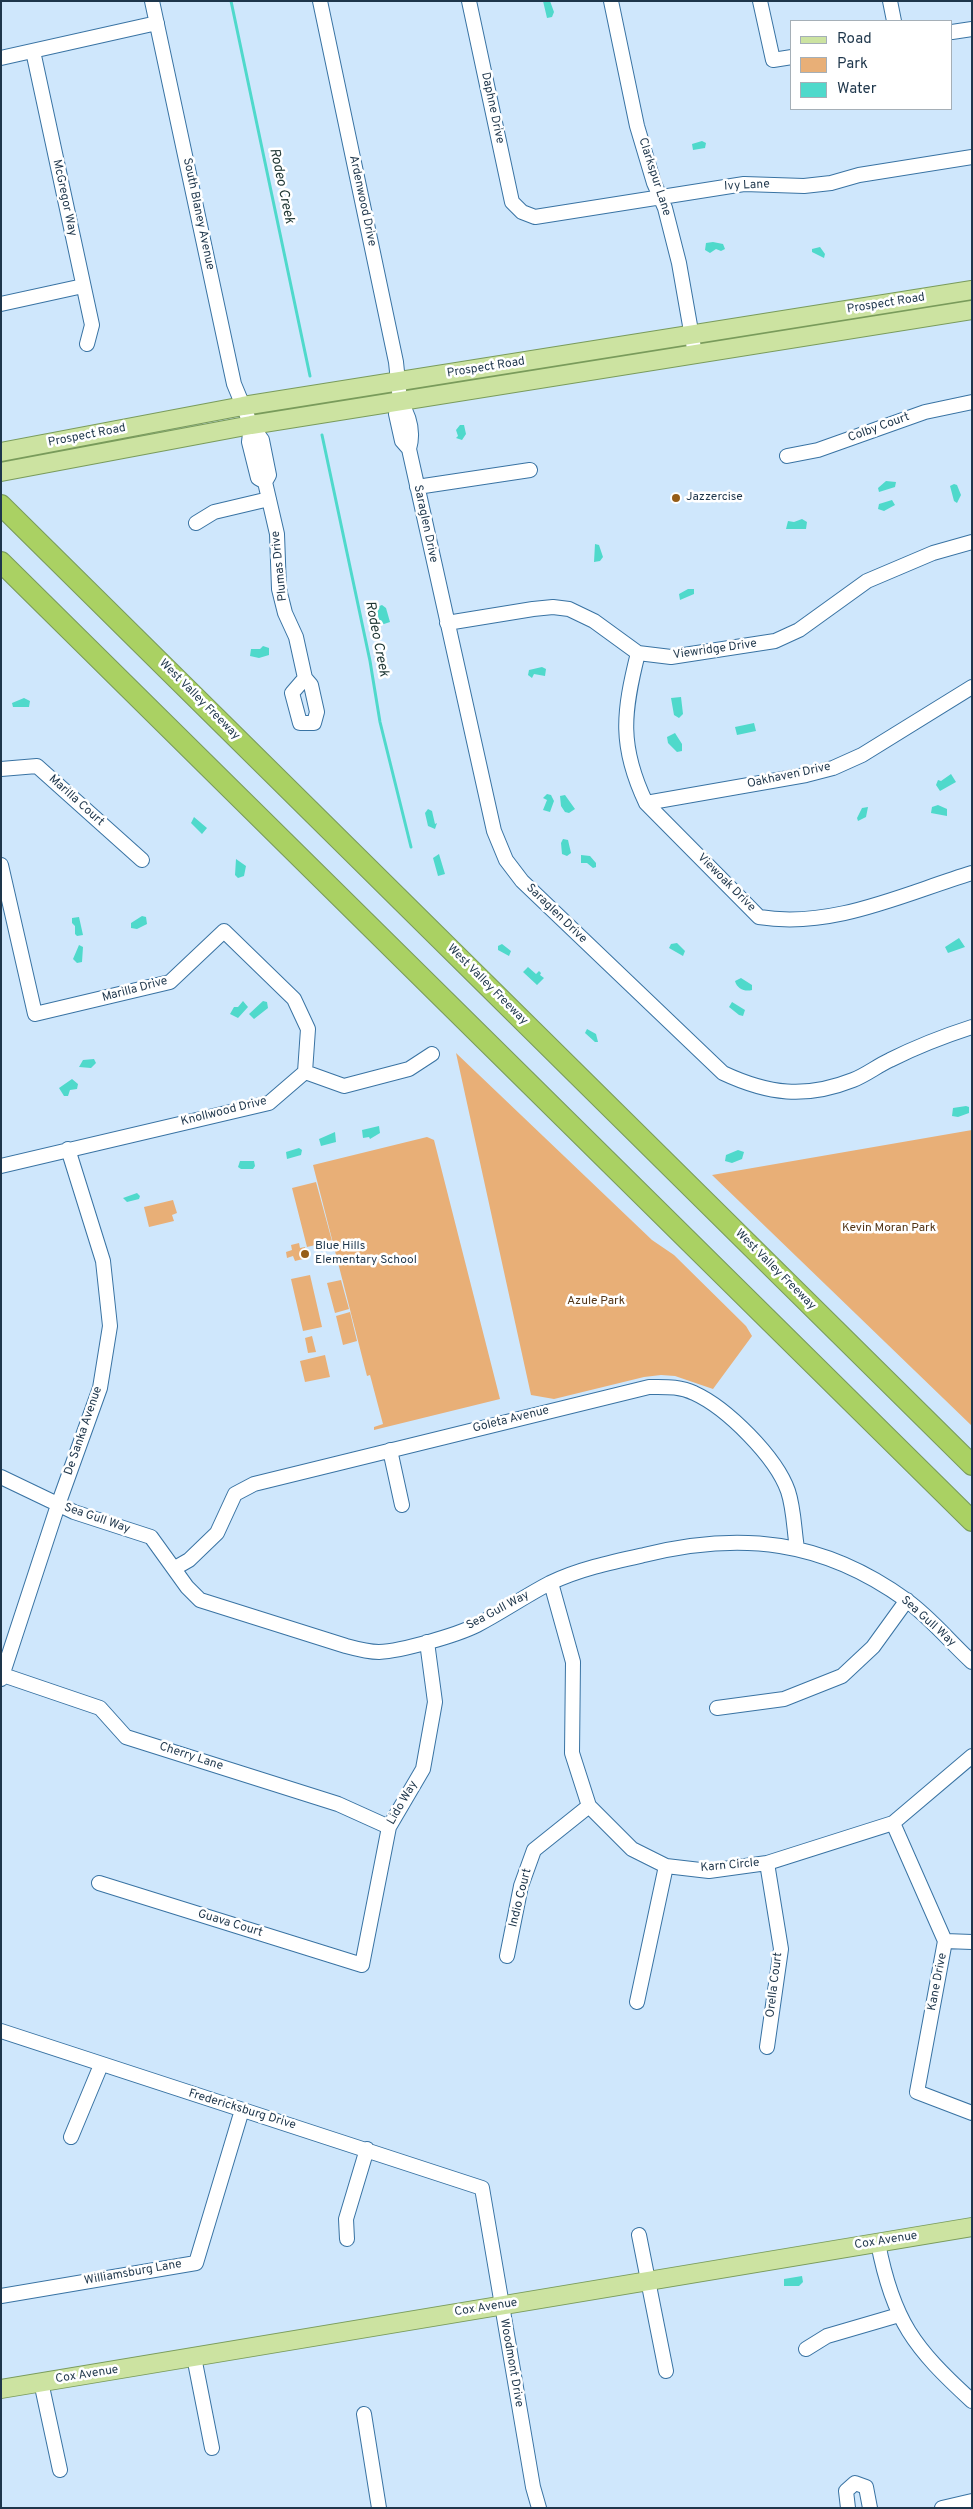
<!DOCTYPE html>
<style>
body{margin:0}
#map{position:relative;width:973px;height:2509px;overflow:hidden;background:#cfe7fc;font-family:Overpass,sans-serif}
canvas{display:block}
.frame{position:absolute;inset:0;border:2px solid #1e364b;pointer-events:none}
.legend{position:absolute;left:790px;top:20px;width:162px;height:90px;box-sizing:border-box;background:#fff;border:1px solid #a5afb7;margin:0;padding:6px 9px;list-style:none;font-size:15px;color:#1e364b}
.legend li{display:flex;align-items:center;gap:10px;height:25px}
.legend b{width:25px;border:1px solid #a5afb7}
</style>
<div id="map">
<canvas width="973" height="2509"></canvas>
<div class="frame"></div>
<ul class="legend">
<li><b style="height:6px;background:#cce3a1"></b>Road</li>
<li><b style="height:14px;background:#e8af77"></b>Park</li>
<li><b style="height:14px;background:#4fd9cb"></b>Water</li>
</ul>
</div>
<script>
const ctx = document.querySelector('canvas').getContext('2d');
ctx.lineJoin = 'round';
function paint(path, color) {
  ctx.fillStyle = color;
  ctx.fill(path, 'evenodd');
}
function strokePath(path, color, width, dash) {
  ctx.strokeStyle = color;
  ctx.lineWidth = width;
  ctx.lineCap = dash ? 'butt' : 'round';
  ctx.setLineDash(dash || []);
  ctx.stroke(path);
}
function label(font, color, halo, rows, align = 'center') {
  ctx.font = font + ' Overpass,sans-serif';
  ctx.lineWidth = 5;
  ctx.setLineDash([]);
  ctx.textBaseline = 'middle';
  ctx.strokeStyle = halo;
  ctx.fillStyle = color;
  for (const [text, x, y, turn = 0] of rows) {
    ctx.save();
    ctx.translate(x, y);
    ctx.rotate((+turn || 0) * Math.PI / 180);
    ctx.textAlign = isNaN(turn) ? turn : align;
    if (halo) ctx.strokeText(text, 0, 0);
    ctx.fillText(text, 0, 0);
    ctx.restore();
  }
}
const green = new Path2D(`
 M456,1053L652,1240L674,1255L746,1326L752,1336L713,1389L675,1376L661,1375L644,1377L554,1399L531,1395Z
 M972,1130V1426L712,1175Z
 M427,1137L434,1140L500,1399L374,1430V1427L383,1424L370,1375L367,1376L313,1165Z
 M316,1182L332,1241L307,1247L292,1188Z
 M173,1200L177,1213L172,1215L174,1221L149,1227L144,1207Z
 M299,1243L300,1248L305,1247L306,1253L302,1254L303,1259L295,1261L293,1256L287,1258L286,1252L292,1250L291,1245Z
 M310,1275L322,1327L303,1331L291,1279Z
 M341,1280L349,1309L335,1313L327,1283Z
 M350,1312L357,1341L343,1345L336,1316Z
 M312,1336L316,1352L308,1353L305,1338Z
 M325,1355L330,1377L305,1382L300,1361Z`);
const water = new Path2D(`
 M543,1H550L554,12L552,17L547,18Z
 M702,141L706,143L705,148L693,150L692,144Z
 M713,242L723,244L725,249L721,251L716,249L710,253L705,250L706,243Z
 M820,247L825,254L824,258L812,252V249Z
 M460,425H464L466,434L462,440L456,438L458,436L456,430Z
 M886,481L896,482L895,487L879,492L878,488Z
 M954,484L957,485L961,495L957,503L954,501L950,486Z
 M892,500L895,505L884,511L878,509L879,504Z
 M802,519L807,522L806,529H786L788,521L794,522Z
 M595,544L599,545L603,557L600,561L594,562Z
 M688,589H694V594L680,600L679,594Z
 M382,605L386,608L390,622L384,624L379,622L377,607Z
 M263,646L269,648V655L259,658L250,656L251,649H260Z
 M542,667L546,669L545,676L534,674L532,678L528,675L529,670Z
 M681,697L683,714L679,718L674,715L671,698Z
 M24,698L30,701L29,707H13L12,703Z
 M754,723L756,731L737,735L735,727Z
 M675,733L682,744V751L677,752L668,743L667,737Z
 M951,774L956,782L940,791L936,785L938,780L941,781Z
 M547,794L551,795L554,801L550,812L543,810L547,800L543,798Z
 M565,795L575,809L569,813L565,812L561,806L560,796Z
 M938,805L947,809V816L931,813L932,807Z
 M868,807L866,817L858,821L857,818L862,808Z
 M428,809L432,811L435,824L437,823L435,829L428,826L425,813Z
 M194,817L207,828L202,834L191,823Z
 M563,839L568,840L571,853L567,856L562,854L561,843Z
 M439,854L445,874L438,876L433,858Z
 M581,855L590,856L596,863V867L593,868L587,863H581Z
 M236,859L246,866L244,876L238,878L235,875Z
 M142,916L146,917L147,924L137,929L131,928V923Z
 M79,917L83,935L77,936L75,934V926L72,923V918Z
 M959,938L965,947L948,953L945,947Z
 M677,943L685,951L683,956L669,948L671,944Z
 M502,944L511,951L509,956L498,950V946Z
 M79,945L83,947L82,962L77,963L73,959Z
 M528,967L536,974L539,971L541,973L540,975L544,978L537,985L523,972Z
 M741,978L752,985V990C745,992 737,989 735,981Z
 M243,1001L248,1007L238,1018L230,1014L234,1007H238Z
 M263,1001L267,1002L268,1008L254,1019L249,1014Z
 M732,1002L745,1010L743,1016L739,1015L729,1007Z
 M587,1029L596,1034L598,1042H595L585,1033Z
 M94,1059L96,1063L91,1068L79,1067L83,1060Z
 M72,1079L78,1084L77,1089L70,1090L68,1096H64L59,1088Z
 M966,1106L969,1107V1113L958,1117L952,1116L953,1108Z
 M379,1126L380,1133L370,1139L369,1137L363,1138L362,1130Z
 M335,1132L336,1142L321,1146L319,1139Z
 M299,1148L302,1150L301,1155L287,1159L286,1152Z
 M738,1150L744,1152L742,1159L732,1163L725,1161L726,1155Z
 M240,1161H254L255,1166L253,1169H241L238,1167Z
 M137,1193L140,1196L139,1199L127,1202L123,1198Z
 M802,2276L803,2282L799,2286H784V2279Z`);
const stream = new Path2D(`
 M231,1L310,376
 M322,435L370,661L380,722L411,847`);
const minor = new Path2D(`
 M152,1L234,384L251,425L262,440L269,475L265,482
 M320,1L396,362L400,401L396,414L402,441L409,449L494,831L506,860L522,881L723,1073C768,1094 805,1099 853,1080C866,1075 877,1066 890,1060C916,1047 944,1036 972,1027
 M469,1L512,202L522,212L535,217L744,184L804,186L831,183L859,175L972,157
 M611,1L637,126L654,183L665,208L679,263L695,354
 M760,1L773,60L792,57
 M890,1L894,21
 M952,32L972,29
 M33,51L92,325L87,344
 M1,58L157,23
 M1,304L83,286
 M400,401C409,415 414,432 409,449
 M251,425L249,442L258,478L265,482L277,534L279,589L285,613L296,637L305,678L311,685L317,712L314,723H300L292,693L305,678
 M787,456L818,450L925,412L972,402
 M417,487L530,470
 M196,523L214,512L269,499
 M447,623L533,609L553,607L569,609L594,621L638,653L671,657L775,641L799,630L867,581L933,553L972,542
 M638,653C623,713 619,746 646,803L759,917C833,929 903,894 972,873
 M1,769L37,766L142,860
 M646,803L806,775L833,768L862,755L972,687
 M1,865L35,1014L170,982L224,931L294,999L308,1029L305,1072
 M1,1166L269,1103L305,1072L344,1086L409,1069L432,1054
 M390,1450L402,1505
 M1,1477L74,1512L151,1537L187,1587L200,1600L346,1646C357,1649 368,1652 379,1652C402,1651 457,1635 477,1625C502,1612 525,1596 550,1583C579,1569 612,1562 644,1555C741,1531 823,1540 906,1600C930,1617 950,1642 972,1662
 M175,1568L189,1560L217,1533L235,1494L254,1484L649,1387C665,1387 680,1386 694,1393C727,1408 776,1457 788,1491C794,1509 794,1530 797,1548
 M551,1583L573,1662L572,1753L589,1806L632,1849L666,1866L709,1871L767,1863L893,1823L972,1756
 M3,1675L100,1708L126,1737L338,1804L389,1827
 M1,1679L58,1505L100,1388L110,1326L103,1261L68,1149
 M717,1708L784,1699L842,1676L873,1647L907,1600
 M893,1823L945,1941L917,2092L972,2113
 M99,1883L362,1965L389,1827L423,1769L435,1702L427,1642
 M945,1941L972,1942
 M507,1956L521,1886L534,1850L589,1806
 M637,2002L666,1866
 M1,2031L482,2188L533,2487L539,2508
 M767,2047L781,1949L767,1863
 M71,2137L101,2065
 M639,2235L666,2371
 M347,2239L346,2219L367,2149
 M878,2243C893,2321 914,2348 972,2401
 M1,2296L196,2263L242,2110
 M806,2349L827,2336L899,2315
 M194,2357L212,2448
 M41,2382L60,2470
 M364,2414L379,2508
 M848,2508L846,2491L855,2483L866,2487L870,2508
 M942,2508L972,2501`);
const major = new Path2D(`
 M1,452L243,406L972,290
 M1,472L251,425L972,310
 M1,2389L972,2227`);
const highway = new Path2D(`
 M1,505L972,1465
 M1,562L972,1521`);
const markers = [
 [676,498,5,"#955d18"],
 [305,1254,5,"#955d18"]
];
const streetNames = [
 ["Daphne Drive",492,108,78],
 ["Clarkspur Lane",654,177,72],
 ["Ivy Lane",747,186,-3],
 ["McGregor Way",64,198,78],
 ["Ardenwood Drive",362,201,78],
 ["South Blaney Avenue",198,214,78],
 ["Prospect Road",886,304,-9],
 ["Prospect Road",486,368,-9],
 ["Colby Court",879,428,-20],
 ["Prospect Road",87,436,-11],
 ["Saraglen Drive",425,524,78],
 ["Plumas Drive",280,566,-96],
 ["Viewridge Drive",715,650,-8],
 ["West Valley Freeway",199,700,45],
 ["Oakhaven Drive",789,776,-12],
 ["Marilla Court",76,801,42],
 ["Viewoak Drive",726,883,45],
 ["Saraglen Drive",556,914,44],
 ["West Valley Freeway",487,985,45],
 ["Marilla Drive",135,990,-15],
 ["Knollwood Drive",224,1112,-14],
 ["West Valley Freeway",775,1270,45],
 ["Goleta Avenue",511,1420,-14],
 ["De Sanka Avenue",84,1431,-71],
 ["Sea Gull Way",97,1519,19],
 ["Sea Gull Way",498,1611,-28],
 ["Sea Gull Way",928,1622,42],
 ["Cherry Lane",191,1757,18],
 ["Lido Way",403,1803,-60],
 ["Karn Circle",730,1866,-5],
 ["Indio Court",521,1898,-76],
 ["Guava Court",230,1924,17],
 ["Kane Drive",938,1982,-79],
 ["Orella Court",775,1985,-83],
 ["Fredericksburg Drive",242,2110,17],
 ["Cox Avenue",886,2241,-9],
 ["Williamsburg Lane",133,2273,-10],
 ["Cox Avenue",486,2308,-9],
 ["Woodmont Drive",511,2363,80],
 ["Cox Avenue",87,2375,-9]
];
const poiNames = [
 ["Jazzercise",686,498],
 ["Blue Hills",315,1247],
 ["Elementary School",315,1261]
];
const parkNames = [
 ["Kevin Moran Park",889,1229],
 ["Azule Park",596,1302]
];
const waterNames = [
 ["Rodeo Creek",281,186,78],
 ["Rodeo Creek",376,639,79]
];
paint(green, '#e8af77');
paint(water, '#4fd9cb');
strokePath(stream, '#4fd9cb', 3);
strokePath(minor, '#3973a3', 16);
strokePath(major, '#799b5b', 20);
strokePath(highway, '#799b5b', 22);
strokePath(minor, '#fff', 14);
strokePath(major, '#cce3a1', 18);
strokePath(highway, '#aad163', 20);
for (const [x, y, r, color] of markers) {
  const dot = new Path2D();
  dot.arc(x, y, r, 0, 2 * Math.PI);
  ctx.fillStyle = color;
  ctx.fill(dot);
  strokePath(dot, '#fff', 2);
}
label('12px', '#1e364b', '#fff', streetNames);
label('12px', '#1e364b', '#fff', poiNames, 'left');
label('12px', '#523517', '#fff', parkNames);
label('italic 14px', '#1e3633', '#fff', waterNames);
</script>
